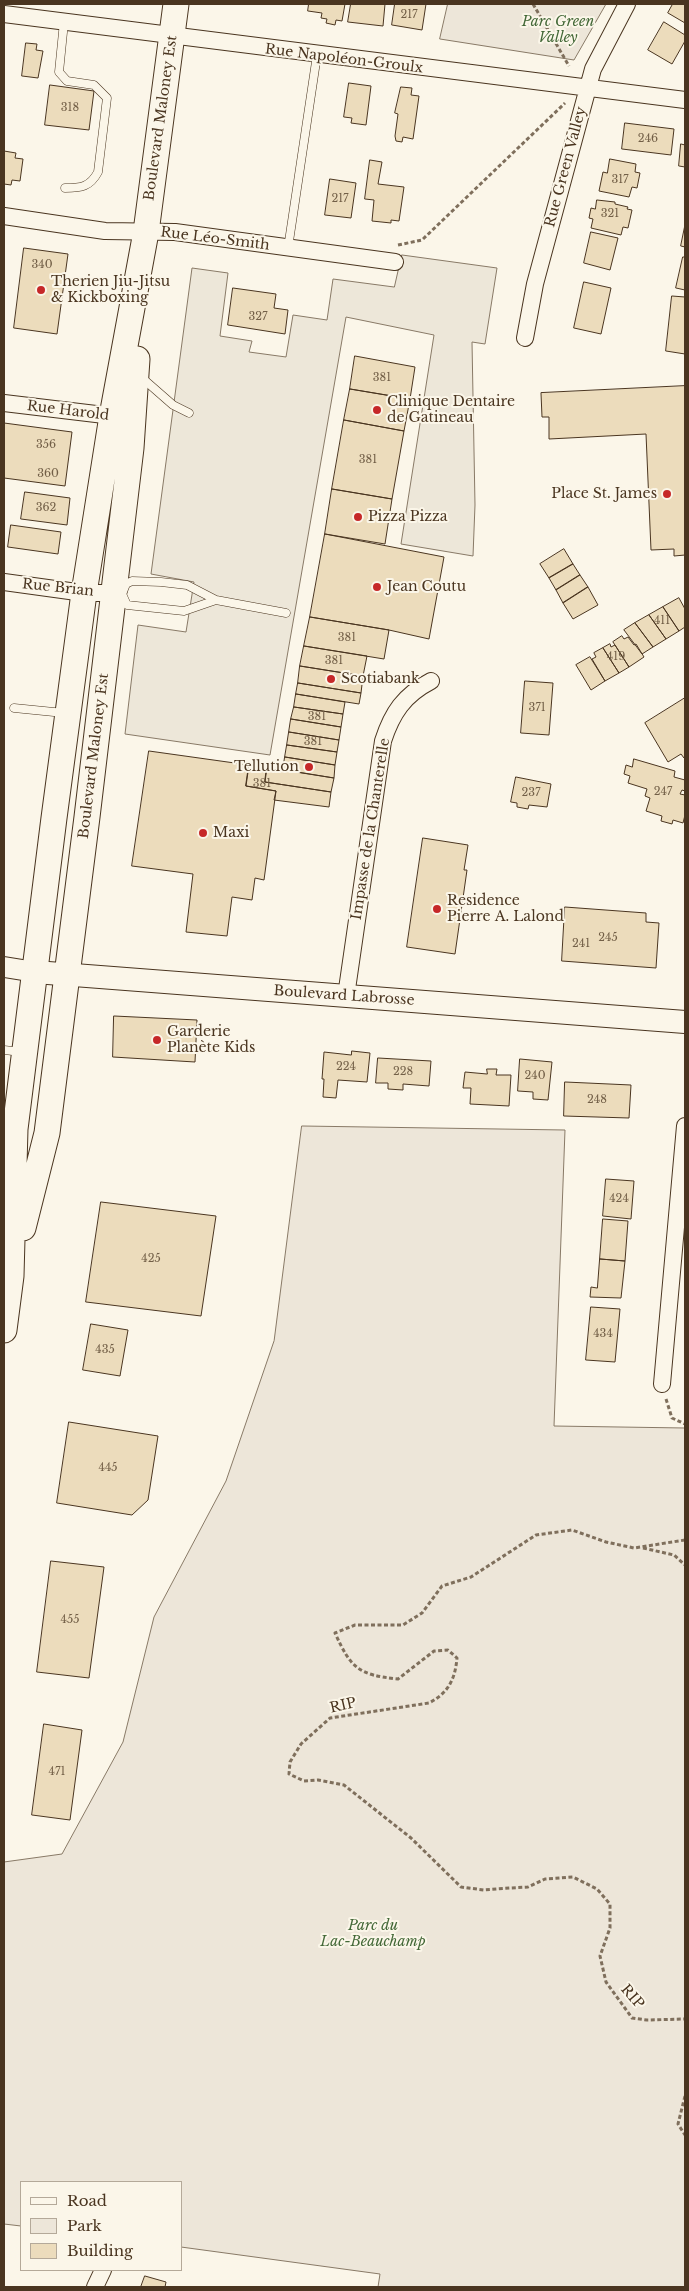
<!DOCTYPE html>
<meta charset="utf-8">
<style>
body{margin:0}
#map{position:relative;width:689px;height:2291px;overflow:hidden;background:#fbf6e9;font-family:"Libre Baskerville",serif}
canvas{display:block}
.frame{position:absolute;inset:0;border:5px solid #4a3520;pointer-events:none}
.legend{position:absolute;left:20px;top:2181px;width:162px;height:90px;box-sizing:border-box;background:#fbf6e9;border:1px solid #b4a999;margin:0;padding:6px 9px;list-style:none;font-size:15px;color:#4a3520}
.legend li{display:flex;align-items:center;gap:10px;height:25px}
.legend b{width:25px;border:1px solid #b4a999}
</style>
<div id="map">
<canvas width="689" height="2291"></canvas>
<div class="frame"></div>
<ul class="legend">
<li><b style="height:6px;background:#fbf6e9"></b>Road</li>
<li><b style="height:14px;background:#ede6d9"></b>Park</li>
<li><b style="height:14px;background:#ecdcbc"></b>Building</li>
</ul>
</div>
<script>
const ctx = document.querySelector('canvas').getContext('2d');
ctx.lineJoin = 'round';
function paint(path, color) {
  ctx.fillStyle = color;
  ctx.fill(path, 'evenodd');
}
function strokePath(path, color, width, dash) {
  ctx.strokeStyle = color;
  ctx.lineWidth = width;
  ctx.lineCap = dash ? 'butt' : 'round';
  ctx.setLineDash(dash || []);
  ctx.stroke(path);
}
function label(font, color, halo, rows, align = 'center') {
  ctx.font = font + ' "Libre Baskerville",serif';
  ctx.lineWidth = 4;
  ctx.setLineDash([]);
  ctx.textBaseline = 'middle';
  ctx.strokeStyle = halo;
  ctx.fillStyle = color;
  for (const [text, x, y, turn = 0] of rows) {
    ctx.save();
    ctx.translate(x, y);
    ctx.rotate((+turn || 0) * Math.PI / 180);
    ctx.textAlign = isNaN(turn) ? turn : align;
    if (halo) ctx.strokeText(text, 0, 0);
    ctx.fillText(text, 0, 0);
    ctx.restore();
  }
}
const green = new Path2D(`
 M448,4H606L574,60L440,39Z
 M302,1126L565,1130L554,1426L685,1428V2287H378L380,2274L181,2247V2182H21V2226L4,2224V1862L62,1854L123,1742L154,1617L226,1481L274,1341Z`);
const parking = new Path2D(`
 M402,255L497,268L485,344L472,342L475,505L473,556L401,544L434,335L346,317L270,755L125,734L138,625L186,632L194,582L151,574L192,268L228,273L220,336L252,341L249,352L286,357L293,315L327,320L333,279L394,287Z`);
const building = new Path2D(`
 M309,4H345L342,21L336,20L335,25L326,23L327,19L321,18L322,13L308,11Z
 M351,4H385L383,26L348,22Z
 M395,4H426L422,30L392,25Z
 M673,4H685V23L668,13Z
 M664,22L685,35V41L672,64L648,50Z
 M26,43L37,44L36,50L43,51L38,78L22,76Z
 M349,83L371,86L366,125L351,123L352,118L344,117Z
 M50,85L94,91L89,130L45,125Z
 M401,87L412,88L411,95L419,96L413,139L403,137L402,142L396,141L395,136L398,114L395,113Z
 M625,123L674,129L671,155L622,149Z
 M681,144L685,145V167L679,166Z
 M4,151L16,153L15,158L23,159L20,181L12,180L11,185L4,184Z
 M610,159L636,164L635,172L640,173L637,188L632,187L629,197L599,191L603,172L607,173Z
 M370,160L382,162L378,184L404,187L399,221L391,220V223L372,221L374,200L365,199Z
 M330,179L356,183L351,218L325,215Z
 M597,200L615,202V204L628,207L627,209L632,210L628,228L623,227L621,235L591,228L593,219L589,218L591,208L595,209Z
 M685,225V247L681,246Z
 M591,232L618,238L610,270L584,263Z
 M24,248L68,254L57,334L14,328Z
 M683,257H685V290L676,288Z
 M584,282L611,288L601,334L574,328Z
 M233,288L276,294L274,308L288,310L285,334L228,325Z
 M672,296L685,297V354L666,351Z
 M355,356L415,367L410,399L350,389Z
 M685,386V555L674,556V549L651,550L646,434L549,439V417H542L541,393Z
 M350,389L410,399L404,431L344,420Z
 M344,420L404,431L392,499L332,489Z
 M4,423L72,432L65,486L4,478Z
 M332,489L392,499L385,544L325,534Z
 M25,492L70,498L67,525L21,519Z
 M11,525L61,532L58,554L8,547Z
 M325,534L444,557L429,639L389,630L310,617Z
 M564,549L573,564L549,578L540,564Z
 M573,564L580,575L556,590L549,578Z
 M580,575L588,587L563,603L556,590Z
 M588,587L598,605L573,619L563,603Z
 M679,598L685,609V627L679,631L663,607Z
 M663,607L679,631L666,639L649,615Z
 M649,615L666,639L653,647L635,623Z
 M310,617L389,630L384,659L304,646Z
 M635,623L653,647L642,654L624,630Z
 M622,636L624,639L628,637L634,645L636,644L644,657L629,667L613,642Z
 M610,644L611,647L615,645L629,667L619,673L603,648Z
 M304,646L367,656L363,676L300,666Z
 M603,648L619,673L605,681L592,659L596,657L594,653Z
 M590,657L605,681L591,690L576,665Z
 M300,666L363,676L361,693L298,683Z
 M525,681L553,683L549,735L521,733Z
 M298,683L361,693L359,704L296,694Z
 M296,694L345,702L343,714L294,707Z
 M685,698V757L684,758L681,754L668,762L645,723Z
 M294,707L343,714L341,727L291,719Z
 M291,719L341,727L339,740L289,732Z
 M289,732L339,740L337,752L287,745Z
 M287,745L337,752L335,765L285,757Z
 M149,751L249,765L246,786L276,791L264,880L255,878L252,900L232,897L227,936L186,932L193,874L132,866Z
 M285,757L335,765L334,778L283,770Z
 M634,759L675,771L674,777L685,780V791L682,790L680,794L685,795V815L683,823L673,820L672,824L661,821L662,816L646,811L650,798L645,796L647,789L628,783L630,776L624,774L626,765L632,767Z
 M249,765L267,767L265,782L331,792L329,807L274,800L276,791L246,786Z
 M267,767L334,778L331,792L265,782Z
 M516,777L551,784L547,807L529,805L528,809L517,807V803L511,802Z
 M423,838L468,845L464,870H467L455,954L407,947Z
 M565,907L646,913V922L659,923L656,968L562,961Z
 M114,1016L197,1020L195,1062L113,1057Z
 M352,1051L370,1053L367,1082L338,1080L336,1098L323,1097L324,1079H322L324,1052L351,1055Z
 M378,1058L431,1061L429,1086L403,1084V1090L388,1089V1083H376Z
 M520,1059L552,1062L548,1100L533,1099V1092L518,1091Z
 M487,1069H497L496,1075H511L509,1106L470,1104L471,1088H463L465,1072L487,1074Z
 M565,1082L631,1085L629,1118L564,1116Z
 M606,1179L634,1181L631,1219L603,1216Z
 M101,1202L216,1216L201,1316L86,1302Z
 M603,1219L628,1221L625,1261L600,1259Z
 M600,1259L625,1261L621,1298L590,1297L591,1287L597,1288Z
 M591,1307L620,1309L615,1362L586,1360Z
 M91,1324L128,1330L120,1376L83,1370Z
 M69,1422L158,1436L148,1500L132,1515L57,1503Z
 M51,1561L104,1567L89,1678L37,1672Z
 M44,1724L82,1730L70,1820L32,1815Z
 M145,2276L166,2282L165,2287H141Z`);
const path = new Path2D(`
 M533,4L569,66
 M398,245L422,240L565,103
 M666,1399L672,1418L685,1424
 M685,1540L634,1548L606,1542L572,1530L536,1535L471,1577L442,1586L422,1613L403,1625H355L335,1633C351,1668 358,1675 398,1679L434,1651L448,1650L457,1658C455,1680 448,1693 429,1703L330,1718L301,1744L290,1762L289,1774L304,1781L318,1780L344,1785L411,1838L461,1887L484,1890L510,1888L528,1887L545,1879L573,1877L597,1889L610,1904V1928L600,1956L606,1982L632,2018L647,2020L685,2019
 M643,1548L674,1555L685,1565
 M685,2096L678,2124L685,2135`);
const service = new Path2D(`
 M64,22L59,72L67,81L94,85L107,98L98,172C90,187 81,188 65,188
 M288,248L317,55
 M141,377L173,405L189,413
 M216,600L184,611L127,605L122,594L126,584L132,581L161,582L187,585L216,600L286,613
 M14,708L64,713
 M4,1050L22,1052`);
const minor = new Path2D(`
 M4,14L685,100
 M4,216L105,231L175,232L395,262
 M525,338L535,284L593,69L627,4
 M4,403L121,417
 M4,582L84,593H113
 M346,996L383,741C392,713 404,695 431,681
 M662,1384L685,1126
 M95,2287L103,2270`);
const tertiary = new Path2D(`
 M4,967L35,972`);
const secondary = new Path2D(`
 M35,972L685,1022`);
const primary = new Path2D(`
 M23,1228L47,1133L87,817L131,448L137,359
 M4,1330L11,1276L15,1129L54,818L84,593L112,416L146,232L176,4`);
const markers = [
 [41,290,5,"#c62828"],
 [377,410,5,"#c62828"],
 [667,494,5,"#c62828"],
 [358,517,5,"#c62828"],
 [377,587,5,"#c62828"],
 [331,679,5,"#c62828"],
 [309,767,5,"#c62828"],
 [203,833,5,"#c62828"],
 [437,909,5,"#c62828"],
 [157,1040,5,"#c62828"]
];
const numberNames = [
 ["217",409,15],
 ["318",70,108],
 ["246",648,139],
 ["317",620,180],
 ["217",340,199],
 ["321",610,214],
 ["340",42,265],
 ["327",258,317],
 ["381",382,378],
 ["356",46,445],
 ["381",368,460],
 ["360",48,474],
 ["362",46,508],
 ["411",662,621],
 ["381",347,638],
 ["419",616,657],
 ["381",334,661],
 ["371",537,708],
 ["381",317,717],
 ["381",313,742],
 ["381",262,784],
 ["247",663,792],
 ["237",531,793],
 ["245",608,938],
 ["241",581,944],
 ["224",346,1067],
 ["228",403,1072],
 ["240",535,1076],
 ["248",597,1100],
 ["424",619,1199],
 ["425",151,1259],
 ["434",603,1334],
 ["435",105,1350],
 ["445",108,1468],
 ["455",70,1620],
 ["471",57,1772]
];
const parkNames = [
 ["Parc Green",558,22],
 ["Valley",558,38],
 ["Parc du",373,1926],
 ["Lac-Beauchamp",373,1942]
];
const streetNames = [
 ["Rue Napoléon-Groulx",344,59,7],
 ["Boulevard Maloney Est",161,118,-82],
 ["Rue Green Valley",566,167,-75],
 ["Rue Léo-Smith",215,239,7],
 ["Rue Harold",68,411,7],
 ["Rue Brian",58,588,6],
 ["Boulevard Maloney Est",94,756,-83],
 ["Impasse de la Chanterelle",371,829,-81],
 ["Boulevard Labrosse",344,996,4],
 ["RIP",343,1706,-13],
 ["RIP",632,1997,49]
];
const poiNames = [
 ["Therien Jiu-Jitsu",51,282],
 ["& Kickboxing",51,298],
 ["Clinique Dentaire",387,402],
 ["de Gatineau",387,418],
 ["Place St. James",657,494,"right"],
 ["Pizza Pizza",368,517],
 ["Jean Coutu",387,587],
 ["Scotiabank",341,679],
 ["Tellution",299,767,"right"],
 ["Maxi",213,833],
 ["Residence",447,901],
 ["Pierre A. Lalond",447,917],
 ["Garderie",167,1032],
 ["Planète Kids",167,1048]
];
paint(green, '#ede6d9');
strokePath(green, '#887966', 1);
paint(parking, '#ede7d9');
strokePath(parking, '#887966', 1);
paint(building, '#ecdcbc');
strokePath(building, '#4a3520', 1);
strokePath(service, '#4a3520', 9);
strokePath(minor, '#4a3520', 18);
strokePath(tertiary, '#4a3520', 22);
strokePath(secondary, '#4a3520', 24);
strokePath(primary, '#4a3520', 27);
strokePath(path, '#7f6f5c', 3, [4, 2.5]);
strokePath(service, '#fbf6e9', 8);
strokePath(minor, '#fbf6e9', 16);
strokePath(tertiary, '#fbf6e9', 20);
strokePath(secondary, '#fbf6e9', 22);
strokePath(primary, '#fbf6e9', 25);
for (const [x, y, r, color] of markers) {
  const dot = new Path2D();
  dot.arc(x, y, r, 0, 2 * Math.PI);
  ctx.fillStyle = color;
  ctx.fill(dot);
  strokePath(dot, '#fbf6e9', 2);
}
label('11px', '#725f47', null, numberNames);
label('italic 14px', '#436837', '#fbf6e9', parkNames);
label('14px', '#4a3520', '#fbf6e9', streetNames);
label('14px', '#4a3520', '#fbf6e9', poiNames, 'left');
</script>
